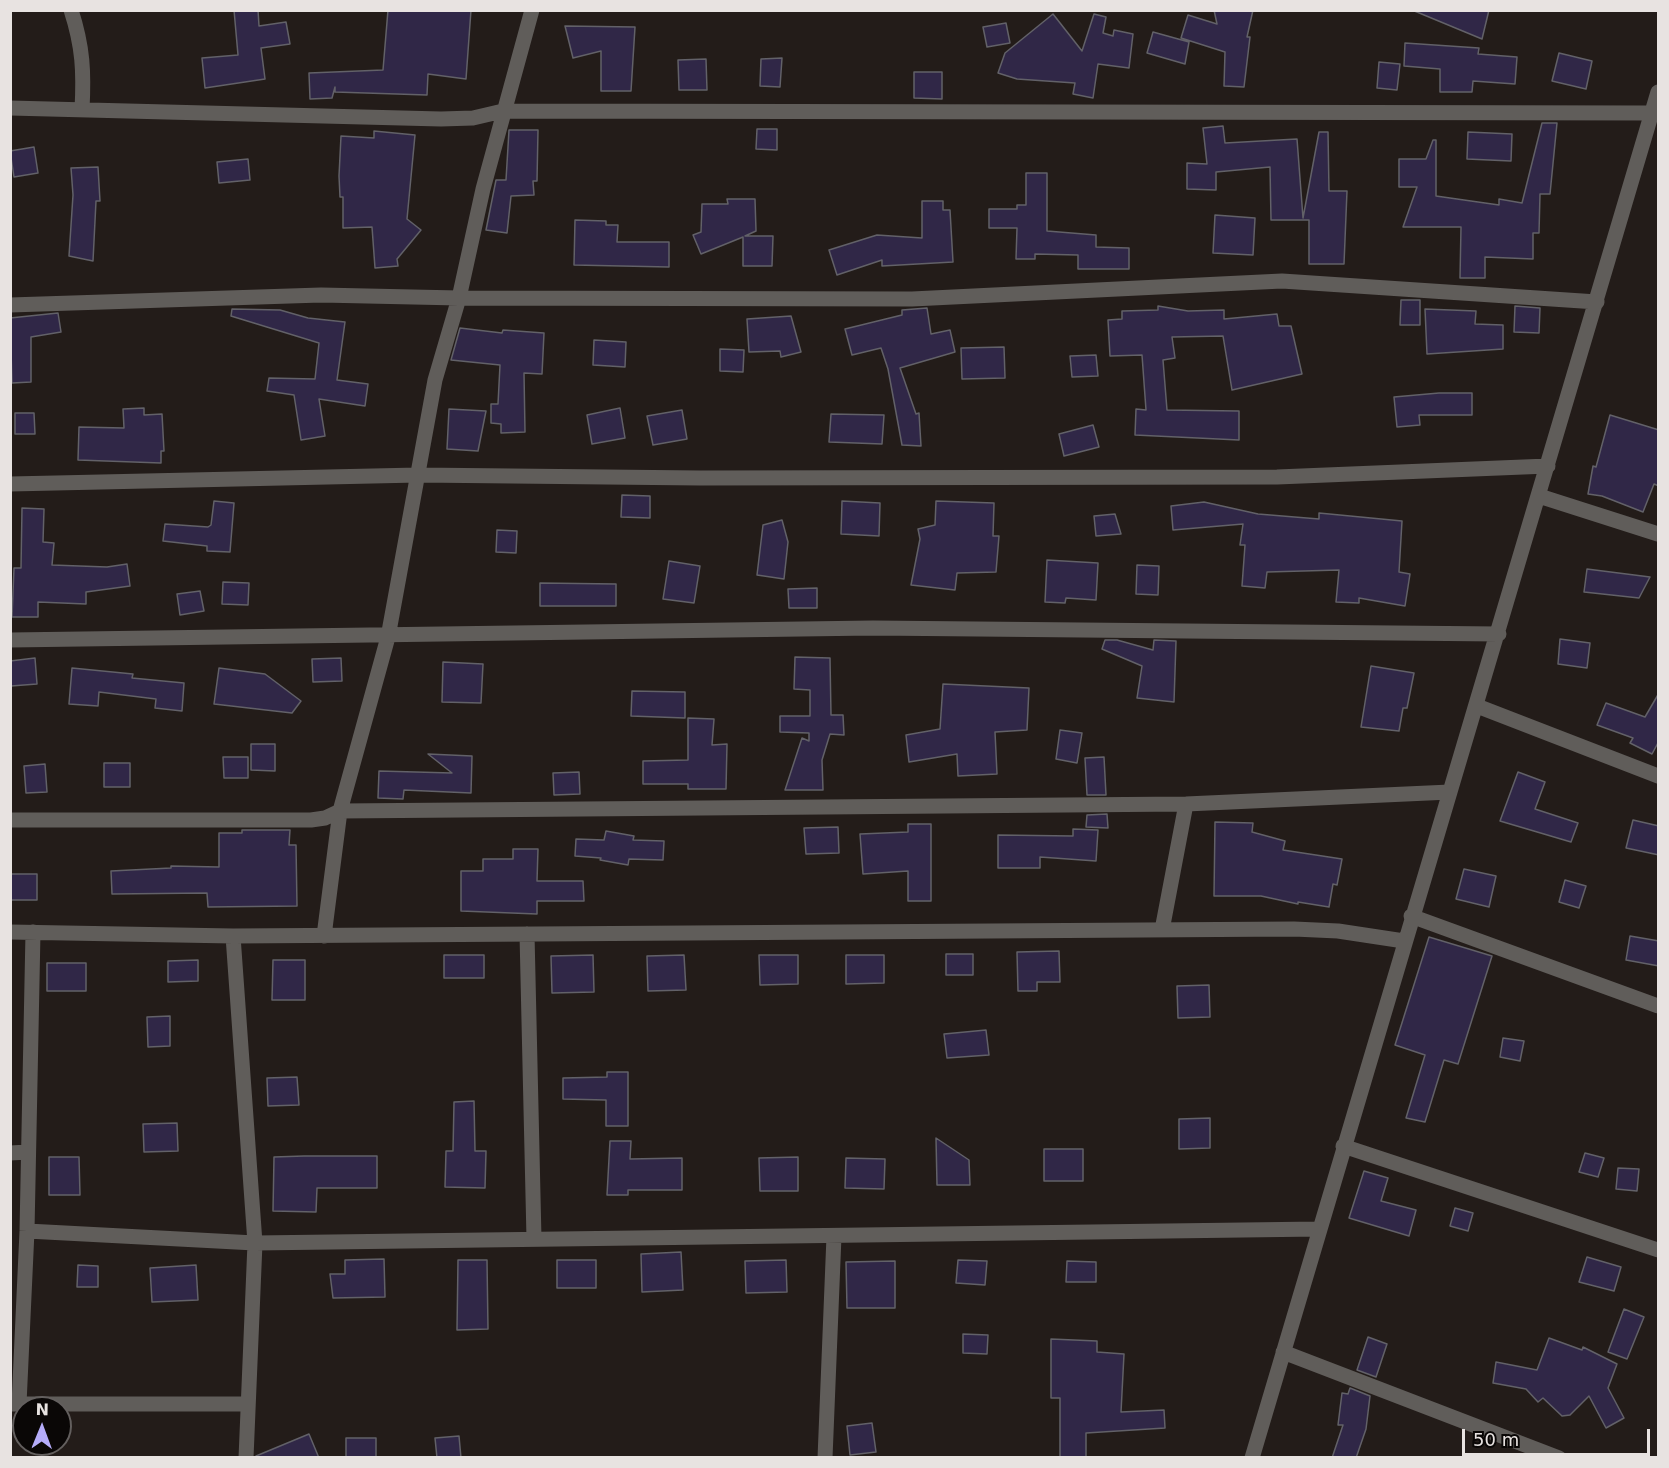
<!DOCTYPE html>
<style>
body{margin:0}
#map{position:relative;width:1669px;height:1468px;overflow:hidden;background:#231c19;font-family:"DejaVu Sans",sans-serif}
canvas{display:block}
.frame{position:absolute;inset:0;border:12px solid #e8e3e1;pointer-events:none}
.north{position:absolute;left:12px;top:1396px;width:60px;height:60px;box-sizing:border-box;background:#0a0706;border:2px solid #635f5e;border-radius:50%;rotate:1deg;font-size:16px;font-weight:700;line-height:24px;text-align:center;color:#e8e3e1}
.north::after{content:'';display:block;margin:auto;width:21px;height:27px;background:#b5acf9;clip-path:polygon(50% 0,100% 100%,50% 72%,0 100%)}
.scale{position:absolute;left:1462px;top:1429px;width:188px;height:27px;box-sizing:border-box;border:3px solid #e8e3e1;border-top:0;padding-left:8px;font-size:18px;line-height:21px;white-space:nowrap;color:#e8e3e1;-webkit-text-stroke:4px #0a0706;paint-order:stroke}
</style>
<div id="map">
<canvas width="1669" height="1468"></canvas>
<div class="frame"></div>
<div class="north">N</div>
<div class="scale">50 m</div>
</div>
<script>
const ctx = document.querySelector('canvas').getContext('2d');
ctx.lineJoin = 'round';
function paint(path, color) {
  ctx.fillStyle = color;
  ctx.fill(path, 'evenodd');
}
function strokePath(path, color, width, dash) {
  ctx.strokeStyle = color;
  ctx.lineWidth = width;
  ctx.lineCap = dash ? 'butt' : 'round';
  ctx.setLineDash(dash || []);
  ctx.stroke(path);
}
const building = new Path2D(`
 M234,10H258L259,26L286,22L290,44L261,48L265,79L205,88L202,58L238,55Z
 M388,10H471L466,79L428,74L427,95L335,92V87L332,98L310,99L309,73L383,70Z
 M1214,10H1253L1247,37H1250L1244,87L1224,86L1225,52L1181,38L1188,15L1217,24Z
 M1412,10H1489L1482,39Z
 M1053,14L1082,51L1094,14L1106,17L1103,33L1113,36L1114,30L1133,34L1129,68L1098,64L1093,98L1073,94L1075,83L1017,79L998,73L1005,53Z
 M1006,23L1010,43L987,47L983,27Z
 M565,26L635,27L631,91H601V51L573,58Z
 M1153,32L1189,42L1185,64L1147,53Z
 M1405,43L1479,48L1478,54L1517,57L1515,84L1473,81L1472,92H1440V69L1404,66Z
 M1559,53L1592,61L1586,89L1552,81Z
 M782,58L780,87L760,86L761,59Z
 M706,59L707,90H679L678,60Z
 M1379,62L1400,64L1397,90L1377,88Z
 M914,72H942V99L914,98Z
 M1542,123H1557L1550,194H1540L1539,233H1533V259L1485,257V278H1460L1461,227H1403L1417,187H1399V159H1426L1433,140H1436V196L1499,205V199L1522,203Z
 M1223,126L1225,143L1297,139L1303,218L1319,132H1328L1329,191H1347L1344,264H1309V220H1271L1270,167L1216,172V190L1187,189V163L1207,164L1203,128Z
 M757,129H777V150L756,149Z
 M509,130H538L537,181H533L534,195L511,196L507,233L486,230L496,180H506Z
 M374,131L415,135L407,219L421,230L397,259L398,266L375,268L372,227L343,228V197H340L339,176L341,136L374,138Z
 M1468,132L1512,134L1511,161L1467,159Z
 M34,147L38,173L14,177L10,151Z
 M248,159L250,180L219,183L217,162Z
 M98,167L100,201H96L93,261L69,256L73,195L71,168Z
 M1026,173H1047V231L1096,235V247L1129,248V269H1078V255L1035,254V259H1016L1017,228H989V209H1017V205H1026Z
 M727,199H755L756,231L745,236H773L772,266H743V237L701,254L693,235L701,232L702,204H728Z
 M922,201H943V210H950L953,262L882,266V260L837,275L829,250L877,235L922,238Z
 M1215,215L1255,218L1253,255L1213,253Z
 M575,220L606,221V225H618L617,242H669V267L574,265Z
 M1401,300H1420V325H1400Z
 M1158,306L1188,311L1224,310V319L1277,314L1279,326H1291L1302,374L1232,390L1223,336L1172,337L1175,358L1163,360L1167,410L1239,411V440L1135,435L1136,409L1146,410L1142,355L1110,356L1108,320L1122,319V311L1158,310Z
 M1515,306L1540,308L1539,333L1514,332Z
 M927,308L931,334L950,330L955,352L900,368L916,414L919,413L921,446L902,445L888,369L881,348L852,355L845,329L902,315V310Z
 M232,309L280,310L308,318L345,322L337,380L368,384L365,406L319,399L325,436L301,440L294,395L267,391L269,378L315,379L319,343L231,316Z
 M1425,309L1476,311L1475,324L1503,325V349L1427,354Z
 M58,313L61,332L31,337V382L12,383L10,318Z
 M791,316L801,352L781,357L780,351L749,352L747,319Z
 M460,328L502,333L503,330L544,333L542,374L524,373L525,432L501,433V424L491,423V404H498L500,365L451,360Z
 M594,340L626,342L625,367L593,365Z
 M1004,347L1005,378L962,379L961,348Z
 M720,349L744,350L743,372L720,371Z
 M1096,355L1098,376L1072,377L1070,356Z
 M1439,393H1472V415H1419L1420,425L1397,427L1394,397Z
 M144,408V415L162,414L164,451H161V463L78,460L79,427L124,428L123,409Z
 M620,408L625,438L592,444L587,415Z
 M449,409L486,411L478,451L447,449Z
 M682,410L687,439L653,445L647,416Z
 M15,413H34L35,434H15Z
 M831,414L884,415L882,444L829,442Z
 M1610,415L1659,430V486L1654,484L1643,512L1602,496L1588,494L1593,466L1596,467Z
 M1093,425L1099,447L1064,456L1059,434Z
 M622,495L650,496V518L621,517Z
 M214,501L234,503L230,552L207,551V546L163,541L165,524L208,527L211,525Z
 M842,501L880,503L879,536L841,534Z
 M936,501L994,503L993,536H999L996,572L957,573L955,590L911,585L920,539L918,529L935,525Z
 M1204,502L1258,514L1319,519V513L1402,521L1399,572L1410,574L1405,606L1359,598V603L1336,602L1339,570L1267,572L1265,588L1242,586L1245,545H1240L1243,524L1173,530L1171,506Z
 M22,508L44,509L43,542L54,543L52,565L107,567L127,564L130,586L86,592V604L38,602V617H12L14,568H21Z
 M1115,514L1121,534L1096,536L1094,516Z
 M782,520L788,542L784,579L757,575L763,525Z
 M497,530L517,531L516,553L496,552Z
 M1047,560L1098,563L1096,600L1066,598L1065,603L1045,602Z
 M669,561L700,566L694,603L663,599Z
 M1137,565L1159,566L1158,595L1136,594Z
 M1587,569L1650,577L1639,598L1584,592Z
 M223,582L249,583L248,605L222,604Z
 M540,583L616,584V606H540Z
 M817,588V608H789L788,589Z
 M200,591L204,611L180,615L177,594Z
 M1560,639L1590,643L1587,668L1558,664Z
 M1105,640H1117L1153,650L1154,640L1176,641L1174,702L1137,698L1142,666L1102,649Z
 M795,657L830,658L831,715H843L844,735L830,734L822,760L823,790H785L802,738L809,741V733L780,732V716H810V690L794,689Z
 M35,658L37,684L11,686L10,661Z
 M341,658L342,681L313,682L312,659Z
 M443,662L483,664L481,703L442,702Z
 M1371,666L1414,673L1407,708H1403L1399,731L1361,727Z
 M72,668L133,674L132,678L184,683L182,711L155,708L156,699L99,692L98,706L69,704Z
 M219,668L265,674L301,701L292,713L214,704Z
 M943,684L1029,688L1027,730L995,732L997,774L958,776L957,754L909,762L906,735L940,729Z
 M632,691L685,692V718L631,716Z
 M1659,693V741L1652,754L1630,743L1633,738L1597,725L1606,703L1645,717Z
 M688,718L714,719L712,745L727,744L726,789H688V784H643V761L688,760Z
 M1060,730L1082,733L1077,763L1056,759Z
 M251,744H275V771L251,770Z
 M428,754L472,756L471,793L404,790L403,799L378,798L379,771L452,773Z
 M223,757H248V778H224Z
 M1104,757L1106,795H1087L1085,758Z
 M104,763H130V787H104Z
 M45,764L47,792L26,793L24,766Z
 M579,772L580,794L554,795L553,773Z
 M1518,772L1545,782L1535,809L1578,823L1571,842L1500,821Z
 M1107,814L1108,828L1086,827L1087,815Z
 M1633,820L1659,826V855L1626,848Z
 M1215,822L1253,823L1252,832L1285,841L1283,850L1342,859L1337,885L1333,884L1329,907L1298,902V904L1261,896H1214Z
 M908,824H931V901H908V871L863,874L860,834L908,832Z
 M838,827L839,853L806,854L804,828Z
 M1073,829L1098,830L1096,861L1040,857V868H998V835L1073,836Z
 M242,830H290L289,845H296L297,906L208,907L207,893L112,894L111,871L171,868V866L219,867V833H242Z
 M606,831L634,836L633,840L664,841L663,860L629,859L628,865L600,860L601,858L575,856L576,839L604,840Z
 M513,849H538L537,881H583L584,901H537V914L461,911V871H483V859H513Z
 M1464,869L1496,876L1489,907L1456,899Z
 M10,874H37V900H10Z
 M1565,880L1586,886L1579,908L1559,902Z
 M1630,936L1659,941V966L1626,960Z
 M1429,937L1492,956L1458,1064L1444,1060L1425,1122L1406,1118L1425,1055L1395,1045Z
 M1059,951L1060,982H1037V991H1018L1017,952Z
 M946,954H973V975H946Z
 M444,955H484V978H444Z
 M593,955L594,992L552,993L551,956Z
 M684,955L686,990L648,991L647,956Z
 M759,955H798V984L760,985Z
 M846,955H884V983L846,984Z
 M198,960V981L168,982V961Z
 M273,960H305V1000H272Z
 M47,963H86V991H47Z
 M1209,985L1210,1017L1178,1018L1177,986Z
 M170,1016V1046L148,1047L147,1017Z
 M986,1030L989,1055L947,1058L944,1034Z
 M1503,1038L1524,1041L1520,1061L1500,1057Z
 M607,1072H628V1126H606V1100L563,1099V1078L607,1077Z
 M297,1077L299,1105L268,1106L267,1078Z
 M474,1101L475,1151H486L485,1188L445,1187L446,1151H453L454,1102Z
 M1210,1118V1148L1179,1149V1119Z
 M177,1123L178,1151L144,1152L143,1124Z
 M936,1138L969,1160L970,1185H937Z
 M610,1141H631L630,1159L682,1158V1190H628V1195H607Z
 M1044,1149H1083V1181H1044Z
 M1585,1153L1604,1158L1598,1177L1579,1172Z
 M304,1156H377V1188H317L316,1212L273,1211L274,1157Z
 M49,1157H79L80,1195H49Z
 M798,1157V1191H760L759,1158Z
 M846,1158L885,1159L884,1189L845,1188Z
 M1618,1168L1639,1169L1637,1191L1616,1189Z
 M1364,1171L1388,1178L1381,1201L1416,1210L1409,1236L1349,1218Z
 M1455,1208L1473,1213L1468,1231L1450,1226Z
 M681,1252L683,1290L642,1292L641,1254Z
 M1587,1257L1621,1267L1614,1291L1579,1282Z
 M384,1259L385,1297L333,1298L330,1274H345V1260Z
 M458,1260H487L488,1329L457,1330Z
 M557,1260H596V1288H557Z
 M786,1260L787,1292L746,1293L745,1261Z
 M958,1260L987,1261L985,1285L956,1283Z
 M895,1261V1308H847L846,1262Z
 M1067,1261L1096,1262V1282H1066Z
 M78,1265L98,1266V1287H77Z
 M196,1265L198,1300L152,1302L150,1268Z
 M1624,1309L1644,1317L1627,1359L1608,1352Z
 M963,1334L988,1335L987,1354L963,1353Z
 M1368,1337L1387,1344L1376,1377L1357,1370Z
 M1549,1338L1582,1350L1583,1347L1617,1364L1608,1388L1624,1418L1606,1428L1589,1396L1570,1415L1562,1416L1543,1398L1538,1402L1526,1389L1493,1383L1496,1362L1537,1370Z
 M1051,1339L1097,1341V1352L1124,1354L1121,1412L1164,1410L1165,1428L1086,1433V1458H1060V1398H1051Z
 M1350,1388L1370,1396L1366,1429L1356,1458H1332L1343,1425H1338L1342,1393L1348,1394Z
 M872,1423L876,1452L850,1455L847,1426Z
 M309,1434L319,1458H256V1456Z
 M459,1436L461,1458H437L435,1438Z
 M346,1438H376V1458H346Z`);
const minor = new Path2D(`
 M71,10C83,47 84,72 82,110
 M10,108L441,119L473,118L503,111L1652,113
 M10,305L321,295L459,298L912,299L1282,281L1597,302
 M10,484L418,475L700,478L1277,477L1548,466
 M1539,496L1658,534
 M10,640L873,628L1499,634
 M1477,706L1658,776
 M10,820H311L325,818L340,811L1186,804L1450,792
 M1411,916L1658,1006
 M1162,930L1186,804
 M10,932L233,936L1294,929L1338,931L1404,941
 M527,934L534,1239
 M233,936L255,1243L246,1458
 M324,936L340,811L388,637L435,380L459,298L483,189L532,10
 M1343,1146L1658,1250
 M10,1153L28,1152
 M27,1231L255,1243L1319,1229
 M1283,1352L1559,1458
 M10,1404H248
 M19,1404L27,1231L33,932
 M825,1458L834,1236
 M1252,1458L1658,92`);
paint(building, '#302747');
strokePath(building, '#626168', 1.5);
strokePath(minor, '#605d5a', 15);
</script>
